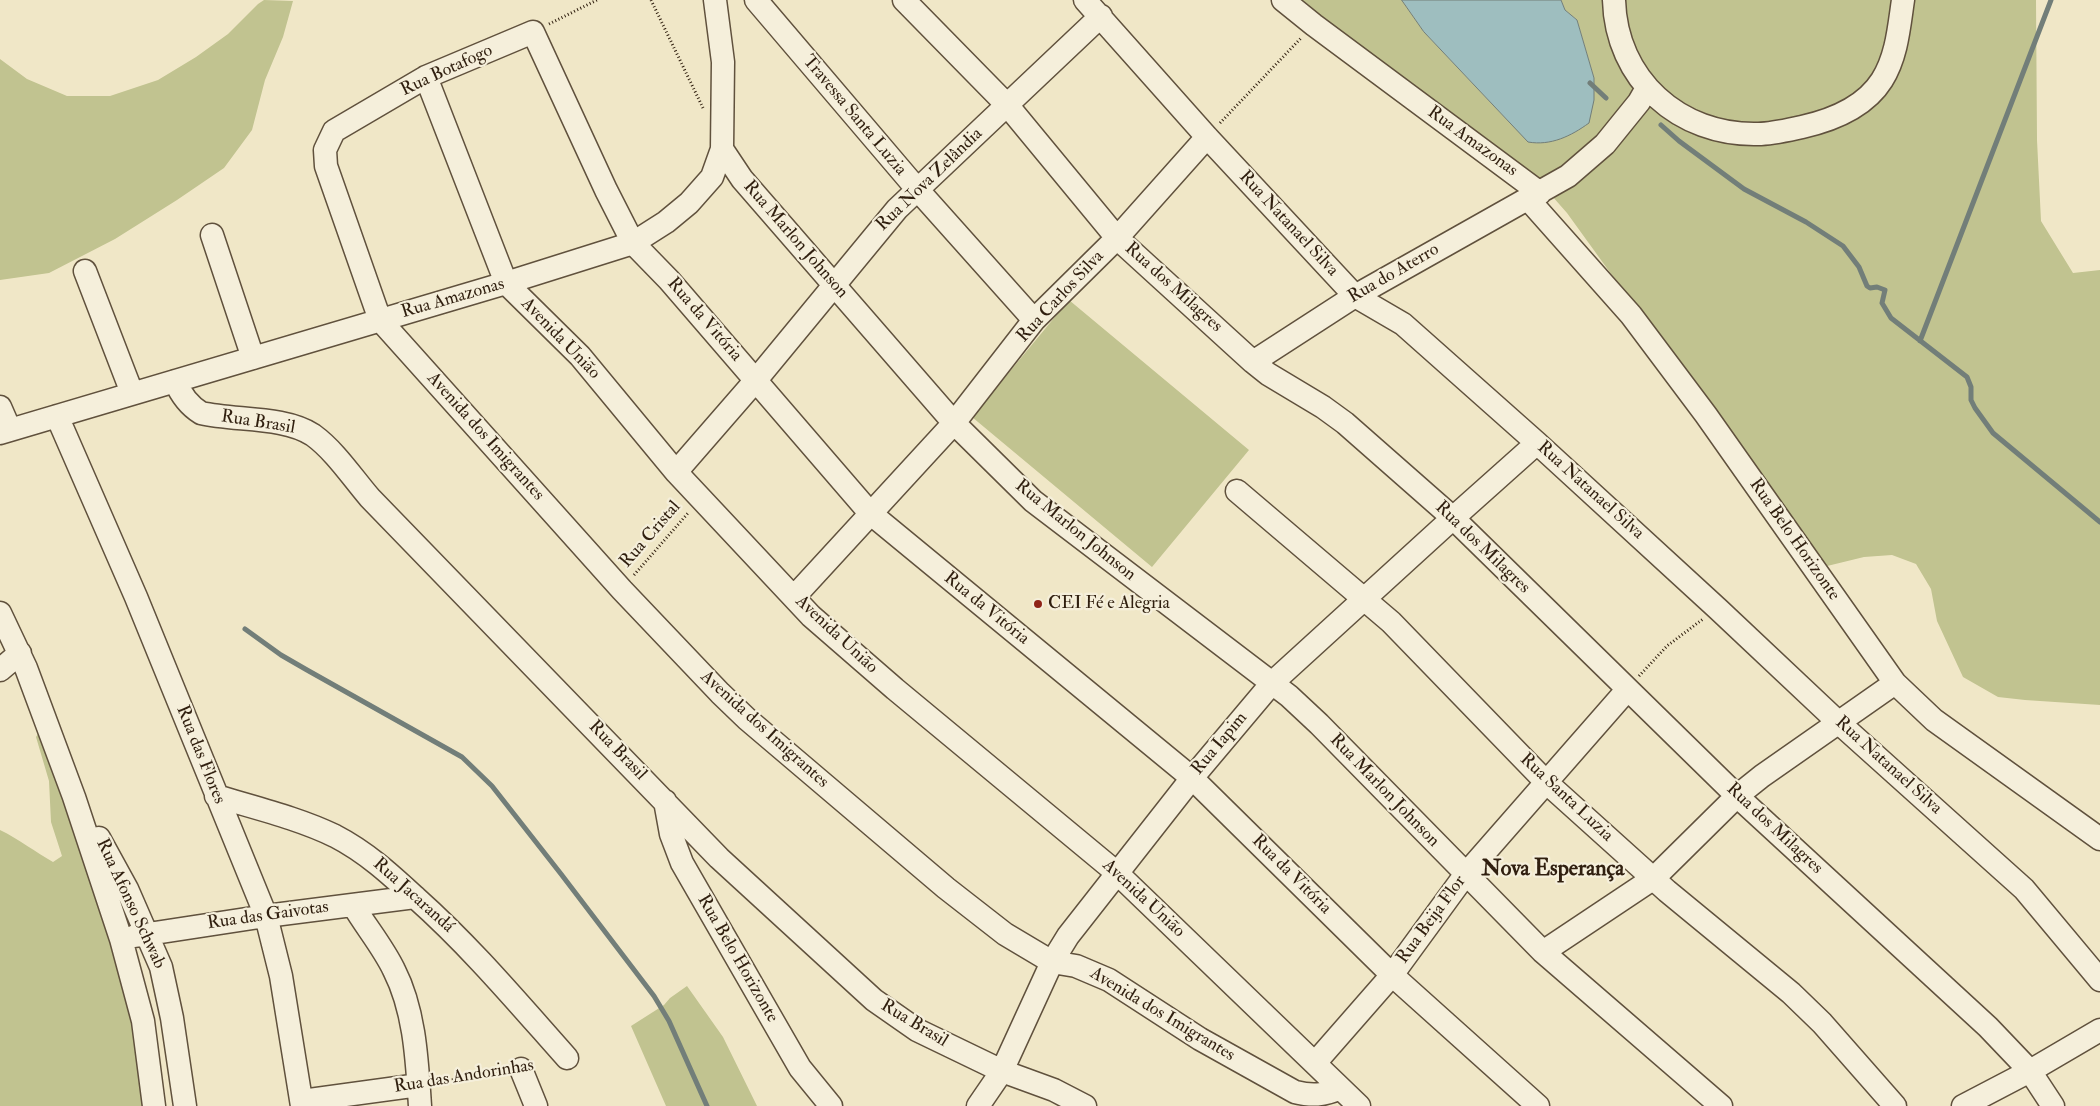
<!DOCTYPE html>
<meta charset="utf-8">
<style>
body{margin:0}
canvas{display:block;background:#f0e7c7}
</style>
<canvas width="2100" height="1106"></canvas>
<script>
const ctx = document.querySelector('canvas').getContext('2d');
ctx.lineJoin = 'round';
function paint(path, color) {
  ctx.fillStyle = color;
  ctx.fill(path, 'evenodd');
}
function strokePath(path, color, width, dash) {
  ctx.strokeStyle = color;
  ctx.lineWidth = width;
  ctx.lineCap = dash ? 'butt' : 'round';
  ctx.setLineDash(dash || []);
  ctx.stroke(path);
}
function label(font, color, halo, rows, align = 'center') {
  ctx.font = font + ' "IM FELL Double Pica",serif';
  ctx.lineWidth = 4.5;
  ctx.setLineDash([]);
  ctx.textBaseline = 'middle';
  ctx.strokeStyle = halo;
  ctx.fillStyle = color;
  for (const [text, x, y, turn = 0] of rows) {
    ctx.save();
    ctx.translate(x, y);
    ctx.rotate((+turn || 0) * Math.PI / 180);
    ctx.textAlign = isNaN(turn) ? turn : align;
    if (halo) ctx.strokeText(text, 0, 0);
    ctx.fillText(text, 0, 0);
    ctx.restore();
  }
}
const green = new Path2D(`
 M264,0L293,1L283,37L265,80L252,130L224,168L177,200L115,239L49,273L0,280V59L27,79L67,96H110L158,80L196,57L228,34L258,4Z
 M1297,0H1402L1424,32L1512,125L1594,78L1577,20L1565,10L1561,0H2036L2037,140L2041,221L2073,273L2100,270V705L2025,700L1998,697L1963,677L1937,621L1931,589L1916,564L1892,555L1864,557L1823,567L1567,213L1530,171Z
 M1069,300L1249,450L1152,567L972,417Z
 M41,729L123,963L151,1106H0V830C19,839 35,852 53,862L62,856L51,822L49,781L36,737Z
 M687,986L723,1037L757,1106H666L631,1026L664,1005L670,998Z`);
const water = new Path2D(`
 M1402,0H1561L1565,10L1577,20L1594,78V100L1589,123C1571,136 1551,146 1528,142L1424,32Z`);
const stream = new Path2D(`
 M1590,83L1606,98
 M1661,125L1679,141L1744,189L1806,222L1843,246L1859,267L1867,286L1870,288L1877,287L1885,290L1882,303L1891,318L1967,377L1971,387V400L1975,408L1993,433L2100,522
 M1920,341L2051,0
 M245,629L281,655L307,670L462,757L492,786L561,874L654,996L669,1021L707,1106`);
const path = new Path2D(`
 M651,0L703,108
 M549,24L597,0
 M1220,123L1302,37
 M634,575L689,512
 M1639,676L1667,646L1703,619
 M438,1082L503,1072`);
const minor = new Path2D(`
 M756,0L917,189L1034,320
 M904,0L1008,106L1117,238L1253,362L1268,374L1323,407L1345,423L1453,518L1737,796L1988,1027L2030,1071L2053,1106
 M1085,0L1207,137L1355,296L1403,324L1537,443L1718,609L1838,722L1995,863L2024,889L2100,980
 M1283,0L1314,25L1540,193
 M1614,0C1616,79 1679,136 1758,134C1772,134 1788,130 1802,127C1833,120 1865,107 1882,80C1897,56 1899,27 1903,0
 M426,77L506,283L580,356L676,472L811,616L895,689L1117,873L1359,1106
 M722,149L742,179L954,423L1033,501L1289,696L1319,724L1543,952L1721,1106
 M1528,199L1631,315L1706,415L1895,683L1934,720L2100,839
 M212,235L253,358
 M85,271L132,393
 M1253,362L1355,296L1568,176L1605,144L1639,102L1647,88
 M175,381C181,395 188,405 201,413C235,421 284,416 313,435C335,451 352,477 370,498L719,858L874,1000L917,1030L1002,1071L1054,1090L1085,1106
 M0,407L10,430
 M57,416L136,597L266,916L281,976L302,1106
 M0,433L506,283L633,243L666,222L689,203L712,177L722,149L723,62L715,0
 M676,472L756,380L897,209L1101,16
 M1237,491L1391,622L1547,783L1667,891L1791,993L1822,1023L1895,1106
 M794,597L954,423L1034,320L1117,238L1207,137
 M0,613L26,668L74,797L121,939L143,1021L154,1106
 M0,670L20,653
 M216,796C255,808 298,818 335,836C366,852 390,874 416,898C471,947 518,1003 567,1058
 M665,801L671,834L682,863L800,1068L831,1106
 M99,838L127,889L161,967L172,1018L185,1106
 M353,905C366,927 383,947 394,970C415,1011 417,1061 420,1106
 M135,936L266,916L415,897
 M1543,952L1654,878L1737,796L1762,776L1895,683
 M1315,1063L1392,975L1465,875L1627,690
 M521,1069L536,1106
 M1340,1088C1324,1096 1311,1096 1295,1092L1200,1039L1109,980L1076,966L1052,962L1005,934L946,888L747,719L720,693L622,590L380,320L326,166L325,150L334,131L426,77L533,32L606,190L633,243L669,280L870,513L1192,778L1392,975L1538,1106
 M302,1101L419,1085
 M978,1106L1002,1071L1052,962L1068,936L1192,778L1272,683L1453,518L1537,443
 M1963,1106L2030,1071L2100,1030`);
const markers = [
 [1038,604,5,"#8f2418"]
];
const streetNames = [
 ["Rua Botafogo",447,71,-25],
 ["Travessa Santa Luzia",854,116,50],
 ["Rua Amazonas",1472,142,36],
 ["Rua Nova Zelândia",930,180,-44],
 ["Rua Natanael Silva",1288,224,47],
 ["Rua Marlon Johnson",795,240,49],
 ["Rua do Aterro",1394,274,-30],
 ["Rua dos Milagres",1173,288,42],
 ["Rua Carlos Silva",1061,297,-47],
 ["Rua Amazonas",453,299,-16],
 ["Rua da Vitória",704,320,49],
 ["Avenida União",560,339,46],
 ["Rua Brasil",258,423,9],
 ["Avenida dos Imigrantes",485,437,48],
 ["Rua Natanael Silva",1590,491,42],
 ["Rua Marlon Johnson",1075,531,39],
 ["Rua Cristal",651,535,-49],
 ["Rua Belo Horizonte",1794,540,55],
 ["Rua dos Milagres",1482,548,44],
 ["Rua da Vitória",986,609,39],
 ["Avenida União",836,635,43],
 ["Avenida dos Imigrantes",764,730,42],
 ["Rua Iapim",1220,744,-50],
 ["Rua Brasil",617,751,46],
 ["Rua das Flores",200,755,68],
 ["Rua Natanael Silva",1888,766,42],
 ["Rua Marlon Johnson",1384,791,46],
 ["Rua Santa Luzia",1566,798,43],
 ["Rua dos Milagres",1774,829,43],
 ["Rua da Vitória",1291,875,45],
 ["Rua Jacarandá",413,896,42],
 ["Avenida União",1143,899,43],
 ["Rua Afonso Schwab",130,904,65],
 ["Rua das Gaivotas",268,916,-8],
 ["Rua Beija Flor",1432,920,-54],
 ["Rua Belo Horizonte",737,959,60],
 ["Avenida dos Imigrantes",1162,1015,31],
 ["Rua Brasil",914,1024,31],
 ["Rua das Andorinhas",464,1077,-9]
];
const poiNames = [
 ["CEI Fé e Alegria",1048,604]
];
const districtNames = [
 ["Nova Esperança",1553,870]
];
paint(green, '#c1c390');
paint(water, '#9ebebf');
strokePath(water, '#727e79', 1);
strokePath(stream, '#727e79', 5);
strokePath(minor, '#60513d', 25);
strokePath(path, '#301f0f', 3, [1, 2.5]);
strokePath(minor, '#f5efdb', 22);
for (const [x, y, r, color] of markers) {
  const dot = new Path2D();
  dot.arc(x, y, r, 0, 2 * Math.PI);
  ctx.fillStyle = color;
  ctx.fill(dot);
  strokePath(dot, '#f5efdb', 2);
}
label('18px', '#301f0f', '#f5efdb', streetNames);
label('18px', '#301f0f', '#f5efdb', poiNames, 'left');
label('bold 22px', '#301f0f', '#f5efdb', districtNames);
</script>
